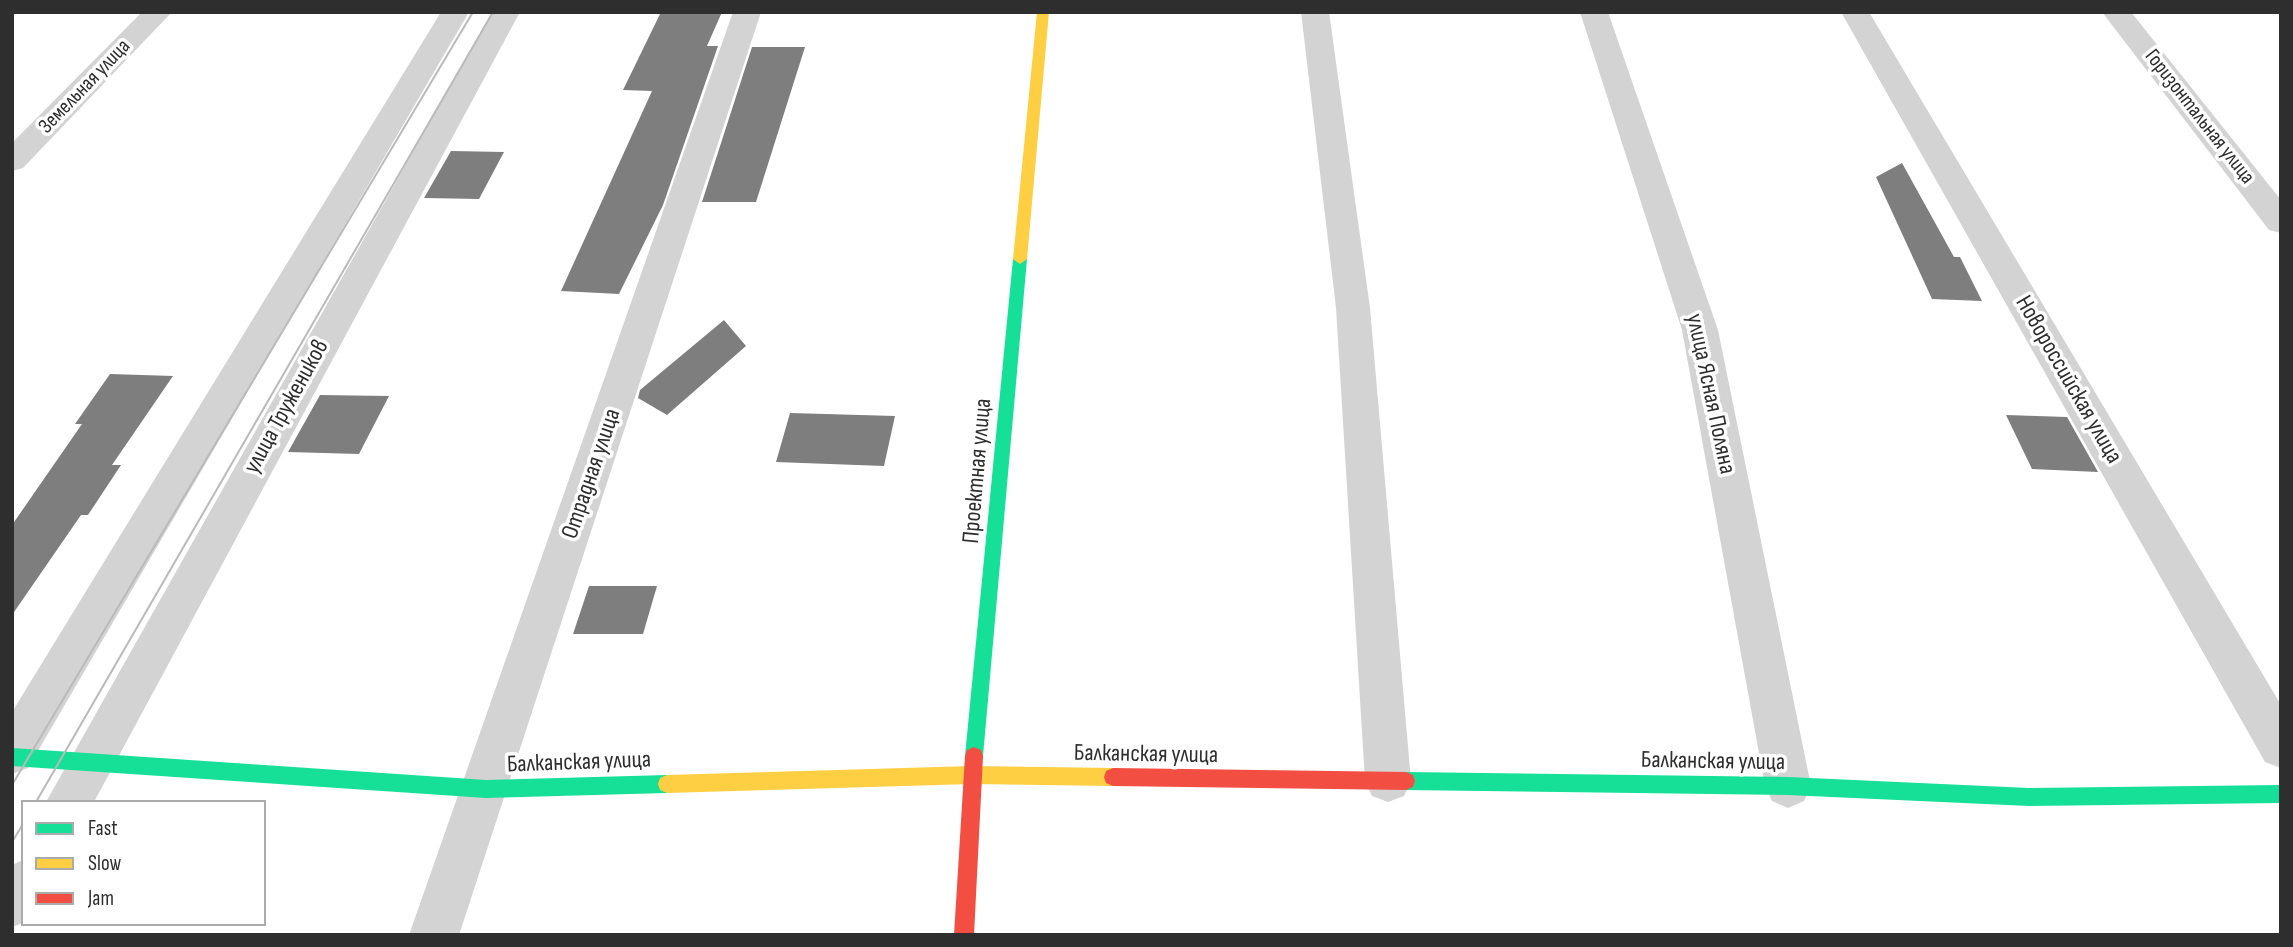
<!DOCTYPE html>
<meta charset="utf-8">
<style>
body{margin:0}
#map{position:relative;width:2293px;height:947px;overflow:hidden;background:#fff;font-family:"Sofia Sans Condensed",sans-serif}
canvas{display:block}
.frame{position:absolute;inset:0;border:14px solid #2e2e2e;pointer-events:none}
.legend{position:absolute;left:21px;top:800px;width:245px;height:126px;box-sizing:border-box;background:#fff;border:2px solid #ababab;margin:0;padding:9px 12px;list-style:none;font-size:21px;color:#2e2e2e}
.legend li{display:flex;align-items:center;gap:14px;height:35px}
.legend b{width:35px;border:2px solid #ababab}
</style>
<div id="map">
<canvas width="2293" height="947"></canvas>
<div class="frame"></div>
<ul class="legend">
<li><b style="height:9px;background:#16e098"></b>Fast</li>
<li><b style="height:9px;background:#ffcf43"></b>Slow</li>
<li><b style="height:9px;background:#f24e42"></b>Jam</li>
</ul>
</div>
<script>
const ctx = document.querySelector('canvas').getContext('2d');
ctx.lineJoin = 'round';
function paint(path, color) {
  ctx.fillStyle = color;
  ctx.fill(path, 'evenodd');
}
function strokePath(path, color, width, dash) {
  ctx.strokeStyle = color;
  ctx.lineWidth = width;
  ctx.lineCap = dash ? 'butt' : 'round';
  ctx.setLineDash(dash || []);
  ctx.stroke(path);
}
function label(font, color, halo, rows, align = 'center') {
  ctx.font = font + ' "Sofia Sans Condensed",sans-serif';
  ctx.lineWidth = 7;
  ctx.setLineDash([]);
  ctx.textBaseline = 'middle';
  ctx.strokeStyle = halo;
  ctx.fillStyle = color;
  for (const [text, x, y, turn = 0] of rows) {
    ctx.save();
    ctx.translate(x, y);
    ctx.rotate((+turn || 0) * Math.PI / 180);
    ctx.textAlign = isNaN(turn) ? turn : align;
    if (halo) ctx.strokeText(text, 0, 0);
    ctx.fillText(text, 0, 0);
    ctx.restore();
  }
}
const building = new Path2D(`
 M661,12H722L707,46H718L663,205L619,294L561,291L652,91L623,90Z
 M752,47H805L756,202H702Z
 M451,151L504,152L479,199L424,198Z
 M1902,163L1954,257H1960L1982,301L1932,299L1876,177Z
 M724,320L746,346L667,415L638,398L640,390Z
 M110,374L173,376L112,465H121L88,515H81L12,615V525L82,424H75Z
 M320,395L389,396L359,454L288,452Z
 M790,413L895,416L884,466L776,462Z
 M2006,415L2067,417L2098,472L2032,469Z
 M589,586H657L643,634H573Z`);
const street = new Path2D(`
 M142,12H172L23,168L12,171V143Z
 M441,12H469L28,768L12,774V712Z
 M492,12H520L94,802H46Z
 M733,12H761L459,935H409Z
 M1301,12H1329L1370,308L1411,781L1404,796L1388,802L1372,796L1365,781L1336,308Z
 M1580,12H1608L1718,330L1811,786L1804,801L1788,808L1772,801L1765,786L1682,330Z
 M1841,12H1869L2281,705V768L2265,762Z
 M2102,12H2131L2281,200V233L2269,230Z
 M23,860V923L12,927V865Z`);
const fast = new Path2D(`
 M1020,254L1027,259L983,756L981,762L974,765L967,762L965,756L1013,259Z
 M12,748L486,780L667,775L674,778L676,784L674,790L667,793L486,798L12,766Z
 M1406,772L1788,777L2029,788L2281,785V803L2029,806L1788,795L1406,790L1399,787L1397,781L1399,775Z`);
const slow = new Path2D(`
 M1037,12H1049L1027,259L1020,264L1013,259Z
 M972,766L1113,768L1120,771L1122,777L1120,783L1113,786L972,784L667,793L660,790L658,784L660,778L667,775Z`);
const jam = new Path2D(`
 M974,747L981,750L983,756L974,935H954L965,756L967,750Z
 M1113,768L1406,772L1413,775L1415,781L1413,787L1406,790L1113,786L1106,783L1104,777L1106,771Z`);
const tram = new Path2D(`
 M12,785L473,12
 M36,802L493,12
 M12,842L23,824`);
const farStreetnames = [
 ["Земельная улица",85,87,-46],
 ["Горизонтальная улица",2199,117,52]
];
const streetNames = [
 ["Новороссийская улица",2068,380,60],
 ["улица Ясная Поляна",1710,394,78],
 ["улица Тружеников",287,407,-61],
 ["Проектная улица",978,471,-85],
 ["Отрадная улица",592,474,-71],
 ["Балканская улица",1146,755,1],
 ["Балканская улица",1713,762,1],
 ["Балканская улица",579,763,-2]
];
paint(building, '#7e7e7e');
paint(street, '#d3d3d3');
paint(fast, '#16e098');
paint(slow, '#ffcf43');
paint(jam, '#f24e42');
strokePath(tram, '#bababa', 2);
label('21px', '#2e2e2e', '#fff', farStreetnames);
label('24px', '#2e2e2e', '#fff', streetNames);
</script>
